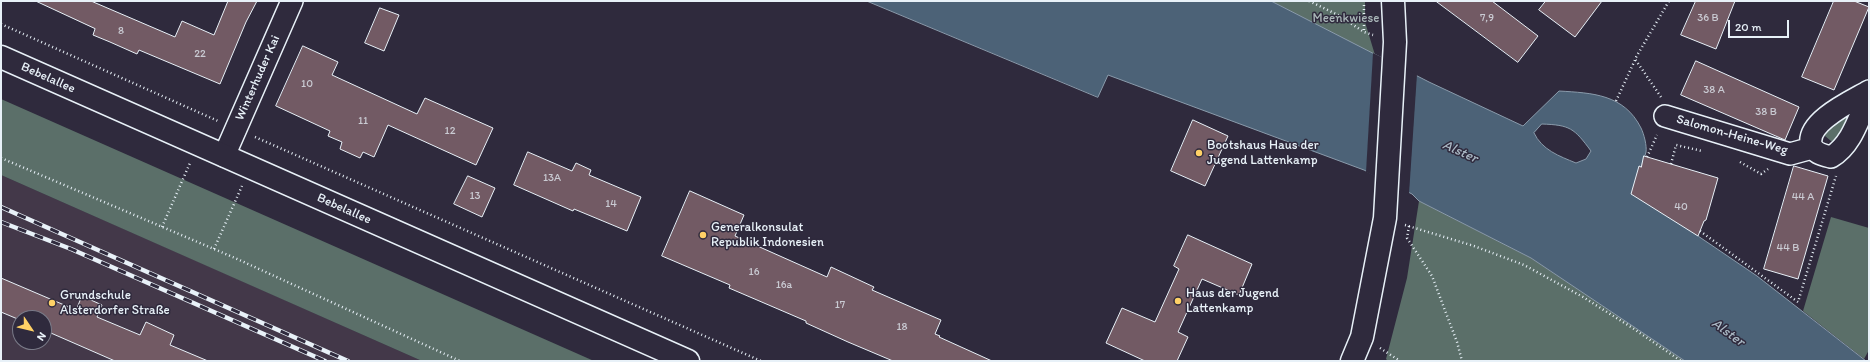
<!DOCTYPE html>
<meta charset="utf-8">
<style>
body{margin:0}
#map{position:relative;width:1870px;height:362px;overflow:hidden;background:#2f2a3d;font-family:Itim,sans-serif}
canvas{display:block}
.frame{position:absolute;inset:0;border:2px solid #e8f1f8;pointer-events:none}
.north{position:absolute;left:12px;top:310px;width:40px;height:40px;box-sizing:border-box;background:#2f2a3d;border:1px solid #797a88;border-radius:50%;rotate:125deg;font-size:11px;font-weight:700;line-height:16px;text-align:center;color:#e8f1f8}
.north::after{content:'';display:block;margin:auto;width:14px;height:18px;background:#ffd166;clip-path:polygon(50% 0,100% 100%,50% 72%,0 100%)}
.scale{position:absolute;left:1728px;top:20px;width:61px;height:18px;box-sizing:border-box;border:2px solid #e8f1f8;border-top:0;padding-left:5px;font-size:12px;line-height:14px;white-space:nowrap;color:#e8f1f8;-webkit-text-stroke:3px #2f2a3d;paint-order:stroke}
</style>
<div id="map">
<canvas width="1870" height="362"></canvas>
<div class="frame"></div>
<div class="north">N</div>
<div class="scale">20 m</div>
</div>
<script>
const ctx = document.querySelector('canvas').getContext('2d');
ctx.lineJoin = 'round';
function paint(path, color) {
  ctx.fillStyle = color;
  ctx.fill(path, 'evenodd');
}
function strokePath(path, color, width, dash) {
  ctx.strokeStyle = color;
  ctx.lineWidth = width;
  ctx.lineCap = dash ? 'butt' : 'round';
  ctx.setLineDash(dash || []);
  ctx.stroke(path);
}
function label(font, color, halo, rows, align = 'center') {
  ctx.font = font + ' Itim,sans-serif';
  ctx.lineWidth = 3;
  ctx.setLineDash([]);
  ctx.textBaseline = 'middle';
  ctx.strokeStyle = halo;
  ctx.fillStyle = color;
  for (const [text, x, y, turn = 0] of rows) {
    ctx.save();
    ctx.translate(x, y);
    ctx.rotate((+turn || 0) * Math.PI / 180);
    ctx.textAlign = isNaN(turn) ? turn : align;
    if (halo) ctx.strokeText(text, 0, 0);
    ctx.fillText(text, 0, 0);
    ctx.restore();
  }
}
const built = new Path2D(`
 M1,175L210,267L422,361H1ZM20,318H44V342H20Z`);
const green = new Path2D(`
 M1271,1H1365V22L1375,55Z
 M1,99L594,361H422L1,175Z
 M1842,116L1849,119L1836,142L1831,141L1825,136L1824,132Z
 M1419,201L1531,258L1685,361H1388L1386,359L1407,278Z
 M1831,217L1869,228V350L1864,359L1803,311Z`);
const water = new Path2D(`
 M867,1H1271L1429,82L1523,126L1559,91C1592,93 1624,94 1641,128C1644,134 1647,146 1646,152C1645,157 1642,162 1641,167L1639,166L1698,236L1757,276L1866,361H1685L1531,258L1419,201L1412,194L1364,170L1108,75L1098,97ZM1542,124C1570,125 1574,128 1591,151L1586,159L1576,163C1559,156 1542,150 1534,133Z`);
const pier = new Path2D(`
 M1373,53L1417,74L1409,194L1366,172Z`);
const building = new Path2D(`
 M36,1H91L175,37L182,21L214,35L228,1H257L246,22L220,84L139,50L137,54L110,42L93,35L95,29Z
 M1436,1H1492L1538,36L1518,62Z
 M1546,1H1602L1575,37L1539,10Z
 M1696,1H1735L1716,49L1681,35Z
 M1834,1H1854L1869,7L1834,90L1802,77Z
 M380,8L399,15L384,51L365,43Z
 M303,46L338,62L332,75L417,114L425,98L493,128L476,165L388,125L374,157L363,152L360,158L340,149L342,142L328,136L330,131L276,106Z
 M1696,61L1799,107L1785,140L1681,95Z
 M1193,120L1228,136L1205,186L1171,171Z
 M528,152L572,171L576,163L591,170L589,175L641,197L627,231L574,209L573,211L514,185Z
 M1644,156L1718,178L1706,220L1704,221L1698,236L1631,194L1639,166L1641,167Z
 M1794,166L1828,176L1798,279L1764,269Z
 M468,176L495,188L482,217L454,204Z
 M690,191L744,215L735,236L827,277L831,267L874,287L872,290L941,320L935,334L940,336L939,337L992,361H893L848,342L806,323V321L729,288L730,285L662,256Z
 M1188,235L1252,264L1239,295L1202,279L1178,332L1188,337L1177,361H1145L1106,343L1122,308L1155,322L1179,269L1174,266Z
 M1,278L76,310L82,296L102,305L97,317L140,335L146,322L174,335L170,345L208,361H115L44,330V318H20V320L1,312Z`);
const path = new Path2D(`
 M1309,1L1338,15L1364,32L1373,35
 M1364,1V32
 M1,24L218,121
 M1661,97L1635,59L1669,1
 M1616,101L1635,60
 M255,137L761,361
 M1647,157L1657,135
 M1,158L235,258L460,361
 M1740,162L1761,174L1768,169
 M1671,164L1676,145L1702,151
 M1405,225L1474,246L1524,265L1583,297L1631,327L1681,361
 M1409,226L1407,238L1432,276L1457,342L1462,361
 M162,227L190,163
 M1700,231L1798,302L1836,176
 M214,249L242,186
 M1380,348L1400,361`);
const street = new Path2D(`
 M1869,91C1852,101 1807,121 1811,144C1813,153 1823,155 1831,157C1852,145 1859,117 1869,96
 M1665,116L1790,154L1812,148
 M224,156L292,1`);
const secondary = new Path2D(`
 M1,57L688,361
 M1352,361L1362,337L1385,218L1395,42L1393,1`);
const rail = new Path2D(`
 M1,207L348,361
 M1,222L71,249L325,361`);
const markers = [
 [1199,153,4,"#ffd166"],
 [703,235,4,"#ffd166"],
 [1178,301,4,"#ffd166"],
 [52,303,4,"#ffd166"]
];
const numberNames = [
 ["7,9",1487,18],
 ["36 B",1708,18],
 ["8",121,31],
 ["22",200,54],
 ["10",307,84],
 ["38 A",1714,90],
 ["38 B",1766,112],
 ["11",363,121],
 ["12",450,131],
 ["13A",552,178],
 ["13",475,196],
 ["44 A",1803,197],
 ["14",611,204],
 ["40",1681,207],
 ["44 B",1788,248],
 ["16",754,272],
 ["16a",784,285],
 ["17",840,305],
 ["18",902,327]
];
const parkNames = [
 ["Meenkwiese",1346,19]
];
const streetNames = [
 ["Bebelallee",48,78,24],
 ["Winterhuder Kai",258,78,-66],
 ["Salomon-Heine-Weg",1732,135,16],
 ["Bebelallee",344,209,24]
];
const poiNames = [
 ["Bootshaus Haus der",1207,146],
 ["Jugend Lattenkamp",1207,161],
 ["Generalkonsulat",711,228],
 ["Republik Indonesien",711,243],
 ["Haus der Jugend",1186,294],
 ["Lattenkamp",1186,309],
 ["Grundschule",60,296],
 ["Alsterdorfer Straße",60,311]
];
const waterNames = [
 ["Alster",1460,152,24],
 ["Alster",1728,333,36]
];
paint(built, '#433849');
paint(green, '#5b6f69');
paint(water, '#4c6277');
strokePath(water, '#8a9bab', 1);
paint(pier, '#2f2a3d');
paint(building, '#725a64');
strokePath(building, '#e8f1f8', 1);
strokePath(street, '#e8f1f8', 24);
strokePath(secondary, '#e8f1f8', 25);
strokePath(path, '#e8f1f8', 2.5, [1, 3]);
strokePath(street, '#2f2a3d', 21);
strokePath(secondary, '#2f2a3d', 22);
strokePath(rail, '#e8f1f8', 4.5);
strokePath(rail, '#2f2a3d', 3, [9]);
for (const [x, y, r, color] of markers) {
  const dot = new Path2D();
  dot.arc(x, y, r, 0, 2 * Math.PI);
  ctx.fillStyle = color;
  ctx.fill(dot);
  strokePath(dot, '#2f2a3d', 1.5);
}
label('11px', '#cacbd3', null, numberNames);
label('13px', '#a9b6b8', '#2f2a3d', parkNames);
label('13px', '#e8f1f8', '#2f2a3d', streetNames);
label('13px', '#e8f1f8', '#2f2a3d', poiNames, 'left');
label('italic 14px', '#aab8c4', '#2f2a3d', waterNames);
</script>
